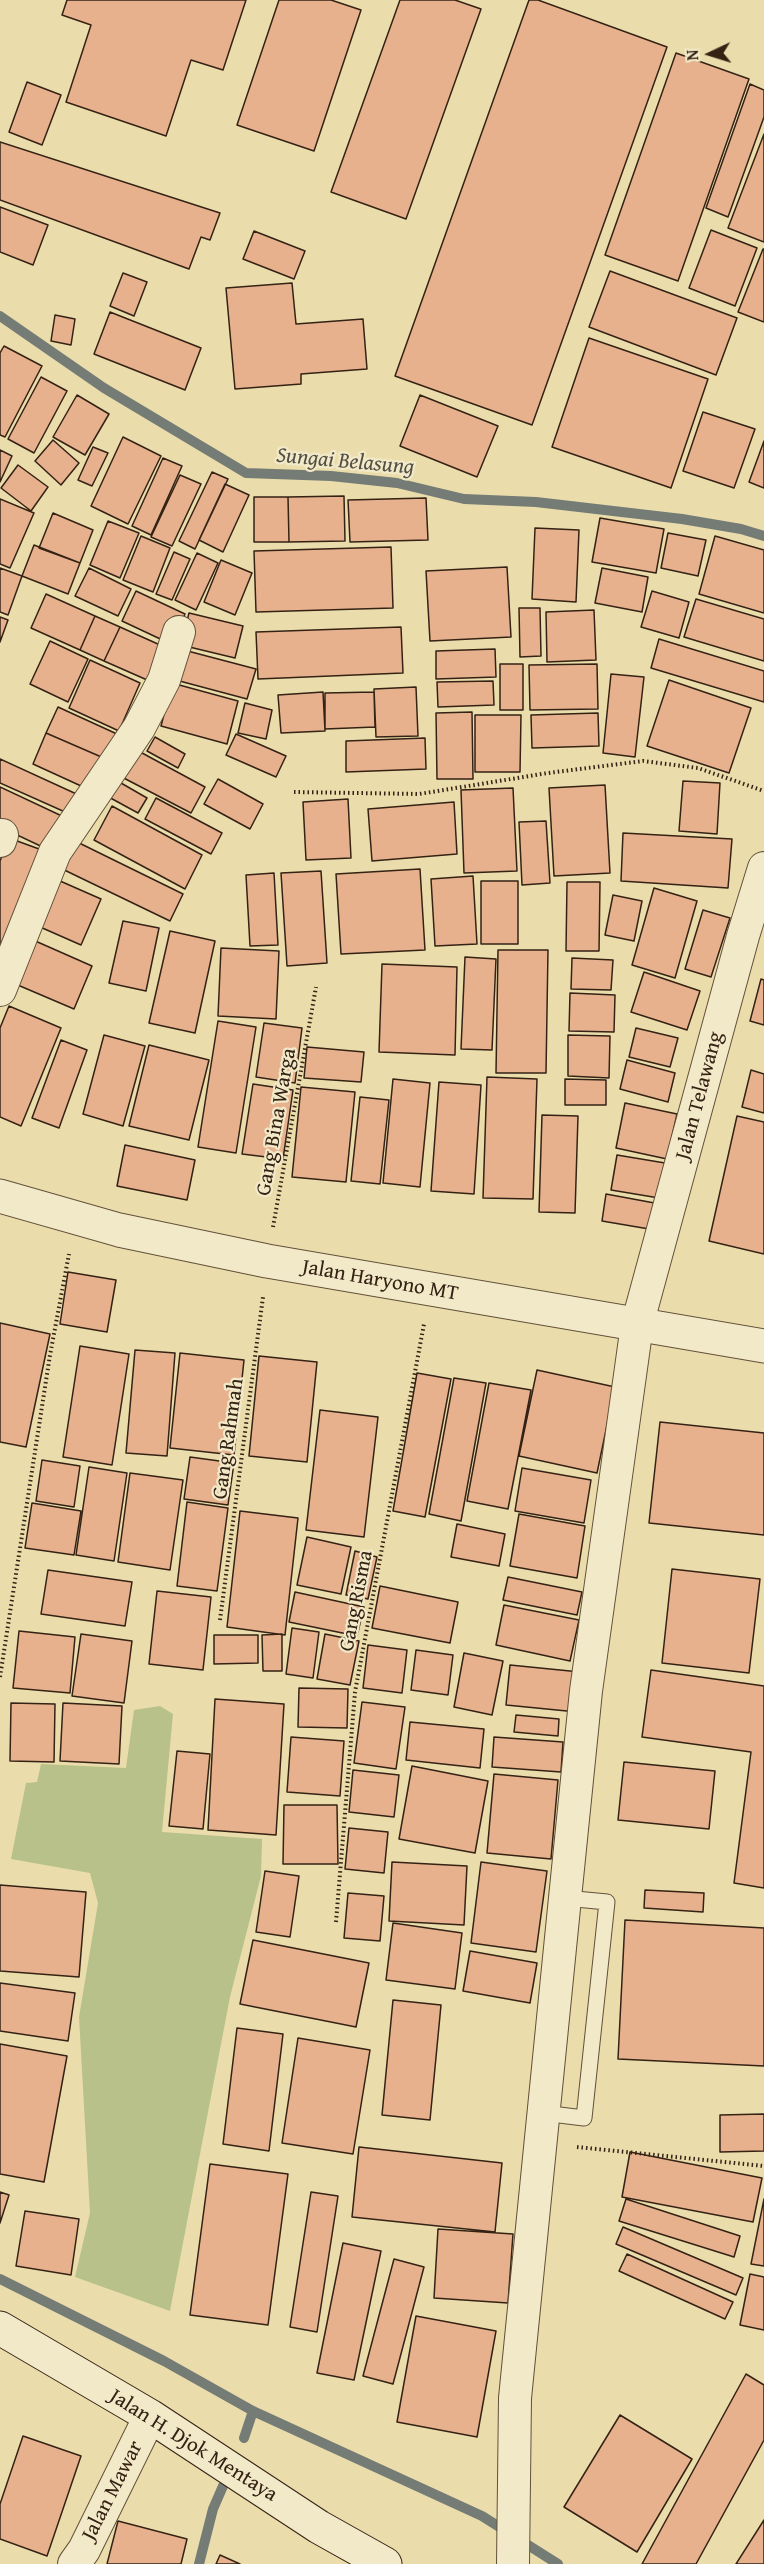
<!DOCTYPE html>
<style>
body{margin:0}
#map{position:relative;width:764px;height:2564px;overflow:hidden;background:#ebddab;font-family:"Gentium Book Plus",serif}
canvas{display:block}
.north{position:absolute;left:680px;top:24px;width:60px;height:60px;-webkit-text-stroke:4px #f2e9c8;paint-order:stroke;rotate:266deg;font-size:16px;font-weight:700;line-height:24px;text-align:center;color:#342214}
.north::after{content:'';display:block;margin:auto;width:21px;height:27px;background:#342214;clip-path:polygon(50% 0,100% 100%,50% 72%,0 100%)}
</style>
<div id="map">
<canvas width="764" height="2564"></canvas>
<div class="north">N</div>
</div>
<script>
const ctx = document.querySelector('canvas').getContext('2d');
ctx.lineJoin = 'round';
function paint(path, color) {
  ctx.fillStyle = color;
  ctx.fill(path, 'evenodd');
}
function strokePath(path, color, width, dash) {
  ctx.strokeStyle = color;
  ctx.lineWidth = width;
  ctx.lineCap = dash ? 'butt' : 'round';
  ctx.setLineDash(dash || []);
  ctx.stroke(path);
}
function label(font, color, halo, rows, align = 'center') {
  ctx.font = font + ' "Gentium Book Plus",serif';
  ctx.lineWidth = 4.5;
  ctx.setLineDash([]);
  ctx.textBaseline = 'middle';
  ctx.strokeStyle = halo;
  ctx.fillStyle = color;
  for (const [text, x, y, turn = 0] of rows) {
    ctx.save();
    ctx.translate(x, y);
    ctx.rotate((+turn || 0) * Math.PI / 180);
    ctx.textAlign = isNaN(turn) ? turn : align;
    if (halo) ctx.strokeText(text, 0, 0);
    ctx.fillText(text, 0, 0);
    ctx.restore();
  }
}
const green = new Path2D(`
 M160,1706L173,1714L162,1832L262,1839L261,1876L230,1997L170,2311L75,2277L90,2213L79,2017L98,1903L90,1873L11,1859L26,1783L37,1782L41,1764L126,1768L134,1710Z`);
const stream = new Path2D(`
 M0,316L104,388L246,473L331,476L397,483L464,499L536,502L682,519L741,529L764,536
 M0,2279L164,2361L253,2411L482,2516L558,2564
 M244,2438L253,2411
 M199,2564L213,2509L223,2486`);
const building = new Path2D(`
 M67,0H246L223,70L191,60L166,136L66,102L91,25L62,15Z
 M279,0H331L361,10L314,151L237,125Z
 M400,0H455L481,9L406,219L331,192Z
 M529,0H538L667,47L532,425L395,376Z
 M676,53L749,79L678,281L605,255Z
 M27,82L61,95L42,145L9,132Z
 M750,84L764,90V117L728,217L706,208Z
 M764,134V242L728,228Z
 M0,142L220,213L210,240L201,237L189,269L0,200Z
 M0,207L48,225L33,265L0,252Z
 M711,230L757,248L735,306L689,288Z
 M254,231L305,251L294,279L243,259Z
 M763,249H764V322L738,312Z
 M610,271L737,318L716,375L589,327Z
 M123,273L147,282L134,316L110,306Z
 M292,283L296,324L363,319L367,369L301,374V384L235,389L226,288Z
 M110,312L201,348L185,390L94,354Z
 M55,315L75,319L71,345L51,341Z
 M589,338L708,379L671,488L552,447Z
 M4,346L42,366L5,437L0,435V353Z
 M41,377L67,391L34,453L8,439Z
 M77,395L109,414L85,455L53,437Z
 M420,395L498,426L477,477L400,446Z
 M703,412L755,429L734,488L683,471Z
 M123,437L161,456L128,524L91,506Z
 M53,440L79,463L61,485L35,461Z
 M764,441V488L749,482Z
 M93,447L108,453L92,486L78,480Z
 M0,450L12,456L0,482Z
 M163,458L182,466L151,535L132,526Z
 M18,465L48,487L31,511L1,488Z
 M212,472L228,479L195,549L179,541Z
 M180,475L201,484L172,546L151,537Z
 M225,484L249,495L223,552L199,540Z
 M344,496L345,541L289,542L288,497Z
 M254,497H288L289,542H254Z
 M426,498L428,540L350,542L348,500Z
 M0,499L34,513L10,568L0,564Z
 M53,513L93,530L80,563L39,548Z
 M600,518L664,529L656,573L592,562Z
 M108,521L139,533L120,578L90,565Z
 M535,528L579,530L576,602L532,599Z
 M668,533L706,540L698,576L661,568Z
 M141,536L170,548L153,592L123,580Z
 M715,536L764,550V613L699,594Z
 M34,545L80,563L68,594L22,576Z
 M391,547L393,608L256,612L254,551Z
 M174,552L190,559L172,600L156,594Z
 M197,553L218,563L196,610L175,600Z
 M221,560L252,573L235,615L204,602Z
 M507,567L511,637L430,641L426,571Z
 M0,568L22,576L8,615L0,612Z
 M89,568L131,589L118,616L75,596Z
 M602,568L648,577L642,612L595,603Z
 M136,591L185,614L171,644L122,621Z
 M652,591L689,602L679,638L641,627Z
 M46,594L95,616L80,650L31,628Z
 M696,599L764,619V661L684,637Z
 M519,608H540L541,656L520,657Z
 M594,610L596,660L547,662L546,612Z
 M189,613L243,626L235,658L181,645Z
 M95,616L120,627L104,661L80,650Z
 M0,617L8,620L0,642Z
 M120,627L169,649L154,683L104,661Z
 M401,627L403,673L258,679L256,632Z
 M659,639L764,671V702L651,668Z
 M50,641L88,659L68,702L30,684Z
 M180,649L256,669L247,699L172,679Z
 M495,649L496,677L436,679V651Z
 M90,660L140,683L119,731L69,708Z
 M500,664H523V710H500Z
 M597,664L598,709L530,710L529,665Z
 M611,674L644,677L635,757L603,753Z
 M669,680L751,708L729,773L647,746Z
 M493,681L494,705L438,707L437,682Z
 M172,683L238,701L227,744L161,726Z
 M416,687L418,736L376,737L374,689Z
 M323,692L325,731L281,733L278,695Z
 M374,692L375,727L325,729V693Z
 M245,703L272,710L266,739L238,733Z
 M58,707L117,734L106,759L46,733Z
 M472,712L473,779H437L436,713Z
 M598,713L599,746L532,748L531,715Z
 M475,715H521L520,772H475Z
 M46,733L106,759L92,791L33,764Z
 M236,734L286,756L276,777L226,755Z
 M155,737L185,754L178,768L147,751Z
 M425,738L426,769L346,772V741Z
 M131,747L205,787L191,813L116,774Z
 M0,759L83,797L74,816L0,783Z
 M114,779L147,798L138,813L105,795Z
 M218,779L263,804L250,829L204,804Z
 M683,781L720,783L717,834L679,831Z
 M605,785L610,873L554,876L549,788Z
 M0,787L64,817L49,850L0,827Z
 M513,788L517,871L464,873L461,790Z
 M156,798L222,833L211,854L145,819Z
 M348,799L351,858L306,860L303,802Z
 M454,802L457,854L372,861L368,809Z
 M112,806L202,855L185,889L94,840Z
 M546,821L550,883L522,885L519,822Z
 M623,833L732,839L728,888L621,881Z
 M9,838L50,853L0,955V861Z
 M69,838L183,894L170,921L56,866Z
 M420,869L425,950L341,954L336,874Z
 M321,871L327,963L287,966L281,873Z
 M274,873L278,945L250,946L246,875Z
 M473,876L477,944L435,946L431,879Z
 M51,877L101,899L81,945L31,923Z
 M481,881H518V944H481Z
 M567,882H600L599,951H566Z
 M654,888L697,901L675,978L632,965Z
 M613,895L642,901L634,941L605,935Z
 M703,910L730,918L711,977L685,969Z
 M123,921L159,928L146,991L109,983Z
 M170,931L215,941L195,1033L149,1023Z
 M24,936L92,966L74,1009L6,980Z
 M221,948L279,951L276,1019L218,1016Z
 M498,950H548L546,1073H496Z
 M465,957L496,959L492,1050L461,1049Z
 M572,958L613,960L611,990L571,989Z
 M382,964L457,967L455,1055L379,1052Z
 M644,972L700,991L687,1030L631,1012Z
 M761,979L764,980V1025L750,1021Z
 M570,993L615,995L614,1032L569,1031Z
 M9,1006L61,1028L21,1126L0,1117V1028Z
 M218,1021L256,1027L236,1153L198,1147Z
 M264,1023L302,1028L295,1083L256,1077Z
 M636,1028L678,1038L670,1067L629,1057Z
 M104,1035L145,1046L123,1126L83,1114Z
 M568,1035L610,1036L609,1078L568,1076Z
 M61,1040L87,1050L59,1128L32,1118Z
 M149,1045L209,1060L189,1140L129,1126Z
 M307,1047L364,1052L361,1082L304,1078Z
 M627,1060L675,1073L668,1102L620,1089Z
 M751,1070L764,1074V1113L742,1107Z
 M487,1077L537,1079L533,1199L483,1198Z
 M393,1079L430,1083L420,1187L383,1183Z
 M565,1079L606,1080V1105H565Z
 M439,1082L481,1085L474,1194L431,1191Z
 M253,1084L293,1090L283,1159L242,1154Z
 M301,1087L355,1092L346,1182L292,1177Z
 M360,1097L389,1100L380,1184L351,1181Z
 M625,1103L677,1114L667,1159L616,1148Z
 M542,1115L578,1116L575,1213L539,1212Z
 M737,1116L764,1122V1254L709,1241Z
 M125,1145L195,1160L187,1200L117,1186Z
 M617,1155L665,1163L659,1198L611,1190Z
 M606,1194L660,1204L655,1230L602,1221Z
 M68,1272L116,1280L107,1332L60,1324Z
 M0,1323L50,1334L26,1447L0,1442Z
 M80,1346L129,1354L112,1465L63,1457Z
 M135,1350L175,1353L167,1456L126,1453Z
 M180,1353L244,1360L234,1455L170,1448Z
 M259,1356L317,1362L307,1462L249,1456Z
 M537,1370L615,1387L597,1473L519,1456Z
 M417,1373L451,1379L425,1517L393,1511Z
 M454,1378L486,1383L461,1521L429,1514Z
 M489,1383L531,1390L508,1509L467,1501Z
 M320,1410L378,1417L364,1537L306,1530Z
 M660,1422L764,1433V1535L649,1523Z
 M190,1457L234,1463L228,1505L184,1499Z
 M42,1460L80,1466L74,1507L36,1501Z
 M89,1467L127,1473L114,1561L76,1555Z
 M522,1468L591,1480L584,1523L515,1511Z
 M130,1473L183,1480L170,1570L118,1562Z
 M187,1502L228,1508L217,1591L177,1586Z
 M32,1503L81,1511L74,1555L25,1548Z
 M240,1511L298,1518L285,1635L227,1627Z
 M519,1514L585,1526L577,1578L510,1566Z
 M457,1524L505,1534L499,1566L451,1557Z
 M307,1537L351,1547L341,1594L297,1585Z
 M355,1551L377,1557L368,1599L346,1595Z
 M672,1569L760,1579L749,1673L662,1663Z
 M48,1570L132,1582L125,1626L41,1614Z
 M508,1577L582,1592L577,1615L503,1600Z
 M380,1586L458,1602L450,1643L372,1628Z
 M157,1591L211,1597L203,1670L149,1664Z
 M295,1592L364,1607L357,1636L289,1622Z
 M504,1605L579,1620L570,1661L496,1645Z
 M292,1628L319,1632L313,1678L286,1674Z
 M19,1631L75,1637L70,1693L13,1688Z
 M81,1634L132,1641L124,1703L72,1696Z
 M282,1634V1671H263L262,1635Z
 M325,1634L359,1641L350,1685L317,1679Z
 M214,1635H258V1663L214,1664Z
 M368,1645L407,1650L402,1693L363,1688Z
 M416,1650L453,1655L448,1695L411,1690Z
 M464,1653L503,1661L492,1715L454,1707Z
 M510,1665L580,1672L577,1712L506,1705Z
 M651,1670L764,1686V1888L734,1883L751,1752L642,1737Z
 M299,1688L348,1689L347,1728L298,1727Z
 M215,1699L284,1704L276,1835L208,1830Z
 M362,1702L405,1707L396,1769L354,1763Z
 M11,1703L55,1704L54,1762L10,1761Z
 M63,1703L122,1706L119,1764L60,1761Z
 M516,1715L559,1719L558,1736L514,1732Z
 M410,1722L484,1729L480,1768L406,1760Z
 M291,1737L344,1741L340,1796L287,1792Z
 M494,1737L563,1742L561,1772L492,1767Z
 M177,1751L210,1754L203,1829L169,1826Z
 M624,1762L715,1771L709,1829L618,1820Z
 M412,1766L488,1781L475,1853L399,1839Z
 M353,1770L399,1775L394,1817L349,1812Z
 M494,1774L558,1780L551,1859L487,1853Z
 M284,1805H337L338,1864H283Z
 M349,1828L388,1832L384,1873L345,1869Z
 M392,1862L467,1866L464,1925L389,1921Z
 M481,1862L547,1871L536,1952L471,1943Z
 M265,1871L299,1876L290,1937L256,1932Z
 M0,1885L86,1892L79,1977L0,1971Z
 M645,1890L704,1893L703,1912L644,1908Z
 M348,1893L384,1896L380,1941L344,1938Z
 M625,1920L764,1928V2066L618,2059Z
 M393,1923L462,1933L455,1989L386,1980Z
 M253,1940L369,1963L356,2027L240,2004Z
 M470,1951L537,1963L530,2003L463,1991Z
 M0,1983L75,1993L68,2041L0,2031Z
 M393,2000L441,2005L430,2120L382,2115Z
 M237,2028L283,2034L269,2151L223,2144Z
 M298,2038L370,2050L353,2154L282,2143Z
 M0,2044L67,2056L44,2182L0,2174Z
 M764,2114V2151L720,2152V2115Z
 M359,2147L502,2163L495,2232L352,2217Z
 M630,2152L762,2178L753,2222L622,2197Z
 M210,2164L288,2174L268,2325L190,2315Z
 M0,2192L9,2195L0,2223Z
 M311,2192L338,2196L317,2332L290,2327Z
 M626,2199L740,2236L734,2257L619,2221Z
 M764,2199V2266L751,2264Z
 M25,2211L79,2219L71,2275L16,2266Z
 M623,2227L743,2278L736,2295L616,2244Z
 M438,2229L513,2234L508,2303L434,2298Z
 M343,2243L381,2251L354,2380L317,2373Z
 M627,2254L733,2302L725,2319L619,2271Z
 M394,2259L424,2267L393,2384L363,2376Z
 M750,2274L764,2277V2330L740,2325Z
 M416,2316L496,2331L477,2437L397,2422Z
 M746,2374L764,2385V2440L696,2564H642Z
 M620,2415L692,2459L637,2552L564,2507Z
 M23,2436L81,2456L47,2556L0,2539V2504Z
 M764,2520V2564H736Z
 M118,2521L187,2539L181,2564H107Z
 M220,2555L240,2564H216Z`);
const path = new Path2D(`
 M294,792L419,794L548,773L643,761L698,768L764,791
 M273,1227L316,987
 M220,1620L263,1297
 M0,1677L50,1355L69,1254
 M336,1922L355,1692L424,1324
 M577,2147L764,2166`);
const service = new Path2D(`
 M543,2113L584,2118L607,1902L565,1898`);
const minor = new Path2D(`
 M0,841L2,835
 M0,990L55,852L139,728L164,680L179,632
 M74,2564L84,2550L150,2416
 M513,2564L515,2398L565,1898L586,1691L637,1325L743,936L764,868`);
const tertiary = new Path2D(`
 M0,1196L119,1230L267,1261L764,1346`);
const secondary = new Path2D(`
 M0,2328L150,2416L319,2527L385,2564`);
const streetNames = [
 ["Jalan Telawang",700,1096,-75],
 ["Gang Bina Warga",277,1122,-80],
 ["Jalan Haryono MT",380,1281,10],
 ["Gang Rahmah",229,1439,-82],
 ["Gang Risma",357,1601,-79],
 ["Jalan H. Djok Mentaya",193,2446,32],
 ["Jalan Mawar",113,2491,-63]
];
const waterNames = [
 ["Sungai Belasung",345,462,5]
];
paint(green, '#b7c189');
strokePath(stream, '#747c75', 10);
paint(building, '#e7b18e');
strokePath(building, '#342214', 1.5);
strokePath(service, '#62513a', 17);
strokePath(minor, '#62513a', 34);
strokePath(tertiary, '#62513a', 35);
strokePath(secondary, '#342214', 35);
strokePath(path, '#342214', 4, [1.5, 3]);
strokePath(service, '#f2e9c8', 15);
strokePath(minor, '#f2e9c8', 32);
strokePath(tertiary, '#f2e9c8', 33);
strokePath(secondary, '#f2e9c8', 33);
label('21px', '#342214', '#f2e9c8', streetNames);
label('italic 22px', '#544f45', '#f2e9c8', waterNames);
</script>
